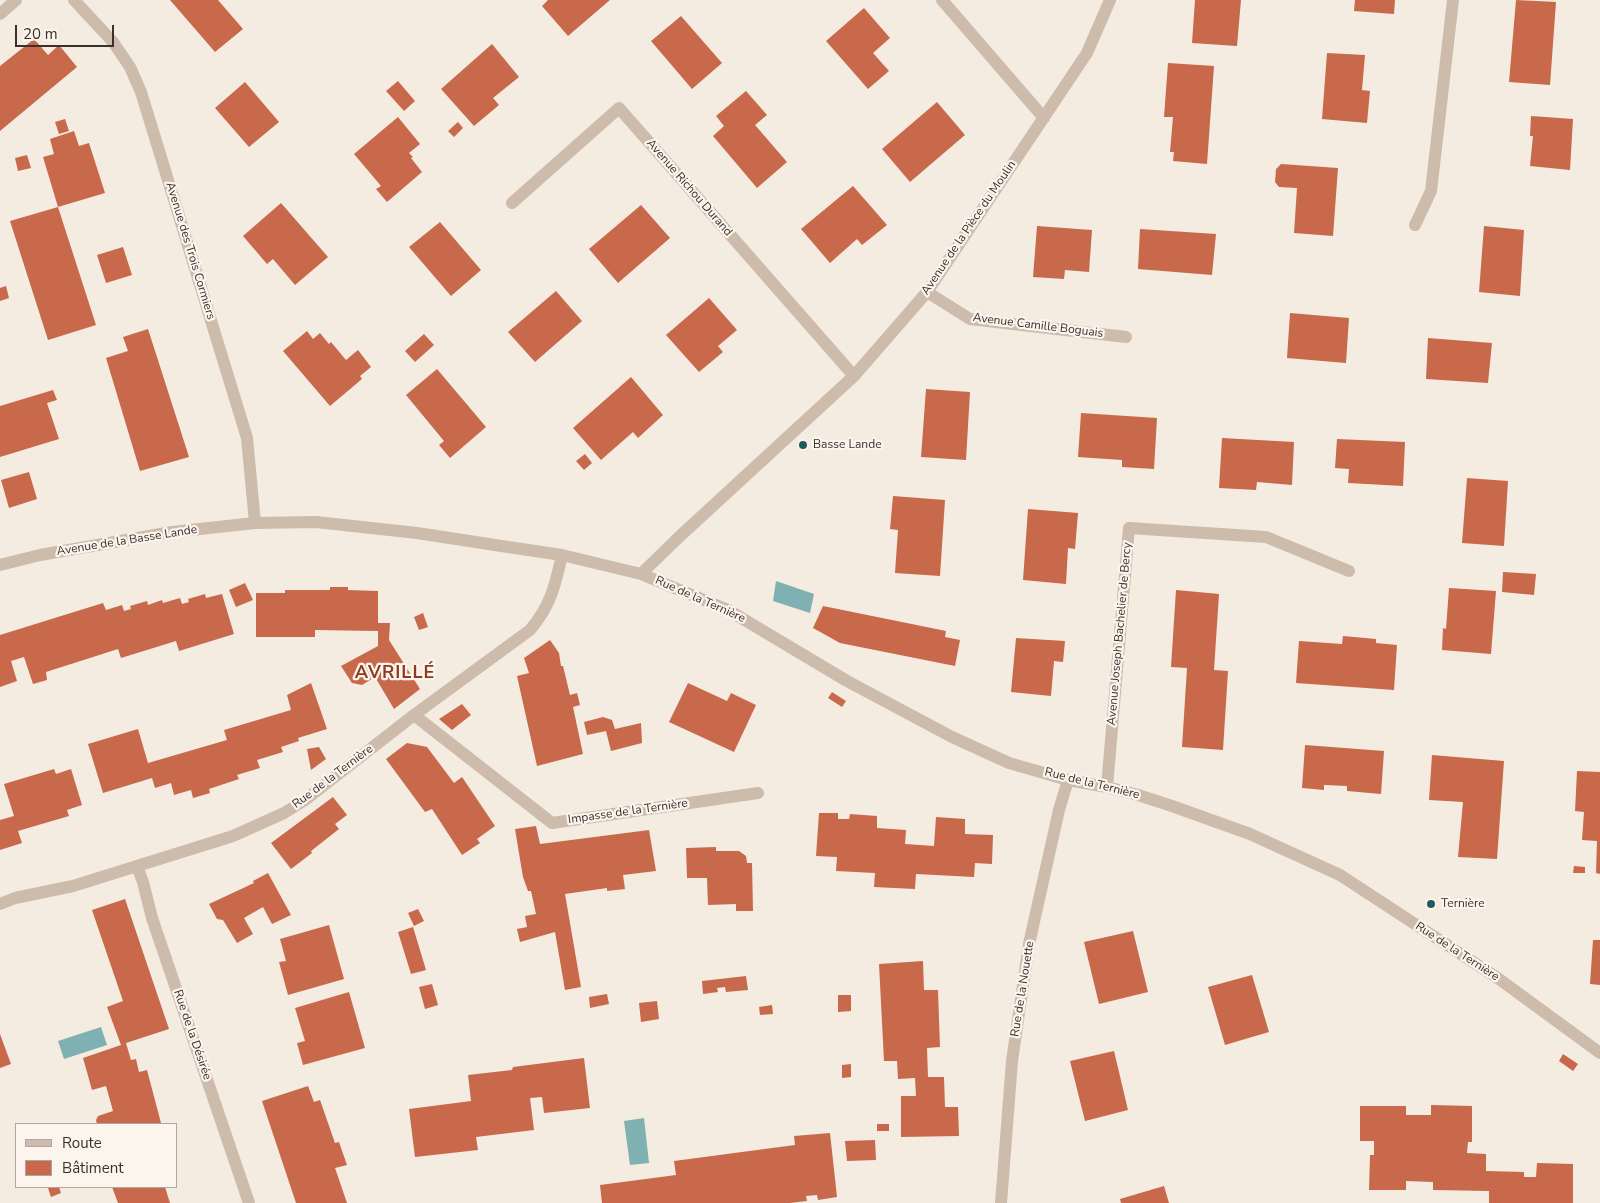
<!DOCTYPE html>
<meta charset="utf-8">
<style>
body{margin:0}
#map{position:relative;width:1600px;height:1203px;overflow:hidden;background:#f4ebe1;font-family:"Nunito Sans",sans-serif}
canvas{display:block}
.legend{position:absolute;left:15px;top:1123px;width:162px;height:65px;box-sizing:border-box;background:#fbf5ee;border:1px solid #aea6a0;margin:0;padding:6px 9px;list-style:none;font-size:15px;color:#3b302b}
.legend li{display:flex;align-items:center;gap:10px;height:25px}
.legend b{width:25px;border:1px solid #aea6a0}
.scale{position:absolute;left:15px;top:25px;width:99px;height:22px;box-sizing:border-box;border:2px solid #3b302b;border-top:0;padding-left:6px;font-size:15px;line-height:18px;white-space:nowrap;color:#3b302b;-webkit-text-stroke:4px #fbf5ee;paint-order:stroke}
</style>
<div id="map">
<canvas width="1600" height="1203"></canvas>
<ul class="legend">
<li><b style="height:6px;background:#cdbbac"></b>Route</li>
<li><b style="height:14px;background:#c8694b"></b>Bâtiment</li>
</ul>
<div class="scale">20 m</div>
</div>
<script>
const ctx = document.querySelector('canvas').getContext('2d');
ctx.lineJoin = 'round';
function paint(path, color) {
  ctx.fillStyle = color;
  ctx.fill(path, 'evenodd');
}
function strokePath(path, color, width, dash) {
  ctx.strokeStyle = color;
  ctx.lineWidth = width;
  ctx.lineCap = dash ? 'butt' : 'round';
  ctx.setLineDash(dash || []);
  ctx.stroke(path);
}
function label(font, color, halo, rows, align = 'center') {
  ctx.font = font + ' "Nunito Sans",sans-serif';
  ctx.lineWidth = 4.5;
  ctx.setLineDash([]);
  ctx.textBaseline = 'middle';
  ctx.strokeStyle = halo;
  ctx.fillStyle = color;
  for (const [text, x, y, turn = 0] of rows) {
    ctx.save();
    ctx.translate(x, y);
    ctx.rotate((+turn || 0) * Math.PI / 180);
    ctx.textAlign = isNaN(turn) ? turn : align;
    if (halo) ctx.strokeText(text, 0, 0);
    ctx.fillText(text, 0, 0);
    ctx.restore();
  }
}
const water = new Path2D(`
 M776,581L814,594L810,613L773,601Z
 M101,1027L107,1045L64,1059L58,1041Z
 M644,1118L649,1163L630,1165L624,1121Z`);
const building = new Path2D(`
 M170,0H218L243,29L215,52Z
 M548,0H610L568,36L542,6Z
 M1195,0H1241L1237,46L1192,43Z
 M1355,0H1395L1394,14L1354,11Z
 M1516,0L1556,2L1550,85L1509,82Z
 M864,8L890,38L873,53L889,71L868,89L826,41Z
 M681,16L722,63L692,89L651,41Z
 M34,39L48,55L59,45L77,67L0,131V66Z
 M492,44L519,77L493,98L499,105L474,126L441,89Z
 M1327,53L1365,55L1362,90L1370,91L1367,123L1322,119Z
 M1168,63L1214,66L1207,164L1173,161L1174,152H1170L1173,117H1164Z
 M398,81L415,101L404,111L386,91Z
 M245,82L279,122L249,147L215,108Z
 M746,91L767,115L755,125L787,162L757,188L713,136L724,126L716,116Z
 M937,102L965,135L910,182L882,149Z
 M1531,116L1573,119L1570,170L1530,166L1533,136H1530Z
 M398,117L420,144L409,153L413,157L411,158L422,172L387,202L376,189L381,186L354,154Z
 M65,119L69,131L59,134L55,122Z
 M458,122L463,128L454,137L448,131Z
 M74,131L79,146L89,143L105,193L58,207L96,325L48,340L10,221L58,207L43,157L54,154L50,139Z
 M27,155L31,168L18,171L15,158Z
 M1281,164L1338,168L1333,236L1294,233L1297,188L1279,187L1275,182L1276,169Z
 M853,186L887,225L862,245L857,239L830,263L801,229Z
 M281,203L328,257L295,285L273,259L267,264L243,236Z
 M641,205L670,238L618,283L589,249Z
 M440,222L481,270L451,296L409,247Z
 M1037,226L1092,230L1089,272L1065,270L1064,279L1033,277Z
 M1484,226L1524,230L1520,296L1479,292Z
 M1140,229L1216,234L1212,275L1138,269Z
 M123,247L132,275L106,283L97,255Z
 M6,286L9,298L0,301V288Z
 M556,291L582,321L535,362L508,332Z
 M709,298L737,330L718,346L723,352L699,372L666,335Z
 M1290,313L1349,318L1346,363L1287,358Z
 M148,329L189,457L140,471L106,358L128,351L123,337Z
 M307,331L313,339L320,333L329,344L331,342L346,360L358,350L371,367L360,376L362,379L330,406L283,351Z
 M424,334L434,345L415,362L405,351Z
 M1428,338L1492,343L1488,383L1426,379Z
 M437,369L486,427L450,458L439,445L444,441L406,395Z
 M631,377L663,415L638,438L633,432L601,460L573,428Z
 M926,389L970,392L966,460L921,457Z
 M53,390L57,400L47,403L59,439L0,457V406Z
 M1081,413L1157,418L1154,469L1122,467V460L1078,457Z
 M1222,438L1294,442L1292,485L1257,482L1256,490L1219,488Z
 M1337,439L1405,442L1403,486L1348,483L1349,469L1335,468Z
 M585,454L592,463L584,470L576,461Z
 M29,472L37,499L9,508L1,480Z
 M1467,478L1508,481L1504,546L1462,543Z
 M893,496L945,500L940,576L895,573L898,530L890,529Z
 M1028,509L1078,513L1075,549L1068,548L1066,584L1023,580Z
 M1503,572L1536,574L1534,595L1502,592Z
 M245,583L253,600L236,607L229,590Z
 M330,587H348V590L378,591V623H390L389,640L420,689L394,709L375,677L362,685L352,683L341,666L378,646V631L315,630V637H256V593H285V590H330Z
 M1449,588L1496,591L1491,654L1442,650L1443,628L1446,629Z
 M1176,590L1219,594L1214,670L1228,671L1223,750L1182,747L1187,668L1171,667Z
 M205,594L206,598L222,594L234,634L179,651L176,641L121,658L118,649L46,672L47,680L33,684L24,657L11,661L17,681L0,687V635L103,603L106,610L122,605L124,611L131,609L130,606L147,601L148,605L162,600L163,603L180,598L182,604L189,602L188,599Z
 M823,606L946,631L945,637L960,640L955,666L840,643L813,628Z
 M423,613L428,627L419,630L414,617Z
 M1343,636L1376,639V643L1397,645L1394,690L1296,683L1299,641L1342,644Z
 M1016,638L1065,641L1063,662L1054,661L1051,696L1011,692Z
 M550,640L559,653L561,666H563L570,695L577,693L580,705L573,707L583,754L537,766L517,676L529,673L524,658Z
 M311,683L327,729L298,738L299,741L281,747L283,752L257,760L260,768L237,775L239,779L209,789L210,793L193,798L191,790L174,795L171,783L155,788L152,778L103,793L88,744L138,729L148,763L227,740L224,730L291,710L287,695Z
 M688,683L727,701L731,693L756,705L734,752L669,722Z
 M832,692L846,701L842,707L828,698Z
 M462,704L471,715L452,730L439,719Z
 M603,717L612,720L615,729L641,723L642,743L611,751L606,731L587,735L584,722Z
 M407,743L427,747L454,783L462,777L495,826L477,839L480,843L462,855L432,809L425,812L386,759Z
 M1305,745L1384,751L1381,794L1347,791V786L1324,785V790L1302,788Z
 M319,747L326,759L311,770L307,749Z
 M1432,755L1504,761L1497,859L1458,857L1463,802L1429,800Z
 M54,769L56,774L71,769L82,805L67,810L69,816L18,831L22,843L0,850V820L14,816L4,784Z
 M1577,771L1600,772V874L1596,873L1597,841L1582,840L1584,812L1575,811Z
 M333,797L347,815L335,824L339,829L311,851L312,853L291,869L271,843Z
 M819,813H838V819H849L850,814L877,816V828L906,830L905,844L934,846L936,817L965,819V834L993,835L992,864L975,863L974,877L916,874L915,889L874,887L875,873L836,871L837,857L816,856Z
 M536,826L540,844L649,830L656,871L623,875L625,889L607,891V888L565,894L581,987L565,990L555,932L520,942L517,929L527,927L525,916L536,914L531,891H528L523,877L515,829Z
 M716,847V851H739L746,856L747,863H752L753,911H736V904L708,905L707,878H687L686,848Z
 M1574,866L1585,867V873H1573Z
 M268,873L291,915L272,924L263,907L244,918L253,934L237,943L223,920L217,919L209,904L254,883L253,881Z
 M125,899L169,1029L126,1043L131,1060L136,1059L139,1072L147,1070L161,1123L158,1124H97L96,1120L98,1116L113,1111L106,1086L92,1090L83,1058L121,1045L107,1007L123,1001L92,910Z
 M418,909L424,921L414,926L408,913Z
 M329,925L344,979L288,995L279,962L286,961L280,939Z
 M413,927L426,970L411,974L398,932Z
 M1133,931L1148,992L1099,1004L1084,942Z
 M1593,940H1600V985L1590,984Z
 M923,961L924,990H938L939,1019L940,1047L927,1048L928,1077H944L945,1107H958L959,1136L901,1137V1096H916L915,1078L898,1079L897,1061H884L879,964Z
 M1252,975L1269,1032L1225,1045L1208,987Z
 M746,976L748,990L726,992L725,987L717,988L718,992L703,994L702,981Z
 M432,984L438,1005L425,1009L419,987Z
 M349,992L365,1048L303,1065L297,1043L305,1041L295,1008Z
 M607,994L609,1004L590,1008L589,997Z
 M838,995H851V1011L838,1012Z
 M657,1001L659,1019L641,1022L639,1003Z
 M772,1005L773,1014L760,1015L759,1007Z
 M0,1034L11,1064L0,1068Z
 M1114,1051L1128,1110L1085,1121L1070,1061Z
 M1563,1054L1578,1064L1573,1071L1559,1061Z
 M584,1058L590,1108L544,1113L542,1097L530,1098L534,1130L476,1137L478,1150L415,1157L409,1109L471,1101L468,1075L512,1070L513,1067Z
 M851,1064V1077L842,1078V1065Z
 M308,1086L314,1102L320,1100L335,1143L339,1142L347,1165L335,1168L347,1203H296L262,1101Z
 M1431,1105L1472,1106V1142H1468L1467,1153L1486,1154V1171L1524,1172V1177H1536L1537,1163L1573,1164V1203H1489V1191L1433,1190V1182L1406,1181V1190H1369L1370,1155H1374V1141H1360V1106H1406V1115H1431Z
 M877,1124H889V1131H877Z
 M830,1133L837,1197L818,1200L817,1195L806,1196L807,1201L790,1203H602L600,1185L676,1175L674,1161L795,1145L794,1136Z
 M875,1140L876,1160L847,1161L845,1141Z
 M1164,1186L1169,1203H1121L1120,1199Z
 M52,1187H59L61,1193L51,1197L48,1188Z
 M112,1187H165L170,1203H118Z`);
const minor = new Path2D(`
 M74,0L113,42L130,67L141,92L247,438L255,523
 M942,0L1044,118
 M0,14L16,0
 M512,203L619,108L854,376
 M1415,225L1431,191L1453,0
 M927,292L970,319L1126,337
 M0,565L40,555L172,532L255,523L316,522L417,533L508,547L562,555L641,574L728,610L847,681L952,737L1009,763L1068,780L1107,787L1138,795L1172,806L1250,834L1340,875L1499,979L1600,1053
 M641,574L679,537L854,376L927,292L1087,53L1110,0
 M414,715L552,823L758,793
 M1107,787L1129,528L1266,537L1349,571
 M137,866L143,882L152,918L249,1203
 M0,904L15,898L73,886L233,836L284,813L305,800L414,715L530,630C551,605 555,586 562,555
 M1001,1203L1012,1061L1029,944L1059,810L1068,780`);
const markers = [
 [803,445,5,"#1f5a5e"],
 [1431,904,5,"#1f5a5e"]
];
const streetNames = [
 ["Avenue Richou Durand",689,188,49],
 ["Avenue de la Pièce du Moulin",969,228,-56],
 ["Avenue des Trois Cormiers",190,251,73],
 ["Avenue Camille Boguais",1038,326,7],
 ["Avenue de la Basse Lande",127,541,-9],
 ["Rue de la Ternière",700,600,24],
 ["Avenue Joseph Bachelier de Bercy",1120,634,-85],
 ["Rue de la Ternière",333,777,-37],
 ["Rue de la Ternière",1092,784,14],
 ["Impasse de la Ternière",628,812,-8],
 ["Rue de la Ternière",1457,952,33],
 ["Rue de la Nouette",1023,989,-81],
 ["Rue de la Désirée",192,1035,71]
];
const poiNames = [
 ["Basse Lande",813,445],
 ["Ternière",1441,904]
];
const districtNames = [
 ["AVRILLÉ",395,674]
];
paint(water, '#7fb0b2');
paint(building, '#c8694b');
strokePath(minor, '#cdbbac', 12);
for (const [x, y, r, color] of markers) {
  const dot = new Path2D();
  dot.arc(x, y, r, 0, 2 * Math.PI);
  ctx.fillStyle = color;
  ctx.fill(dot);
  strokePath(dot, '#fbf5ee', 2);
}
label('12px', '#3b302b', '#fbf5ee', streetNames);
label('12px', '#3b302b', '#fbf5ee', poiNames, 'left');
ctx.letterSpacing = '1px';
label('bold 18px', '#8c3b22', '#fbf5ee', districtNames);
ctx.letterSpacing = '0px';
</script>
